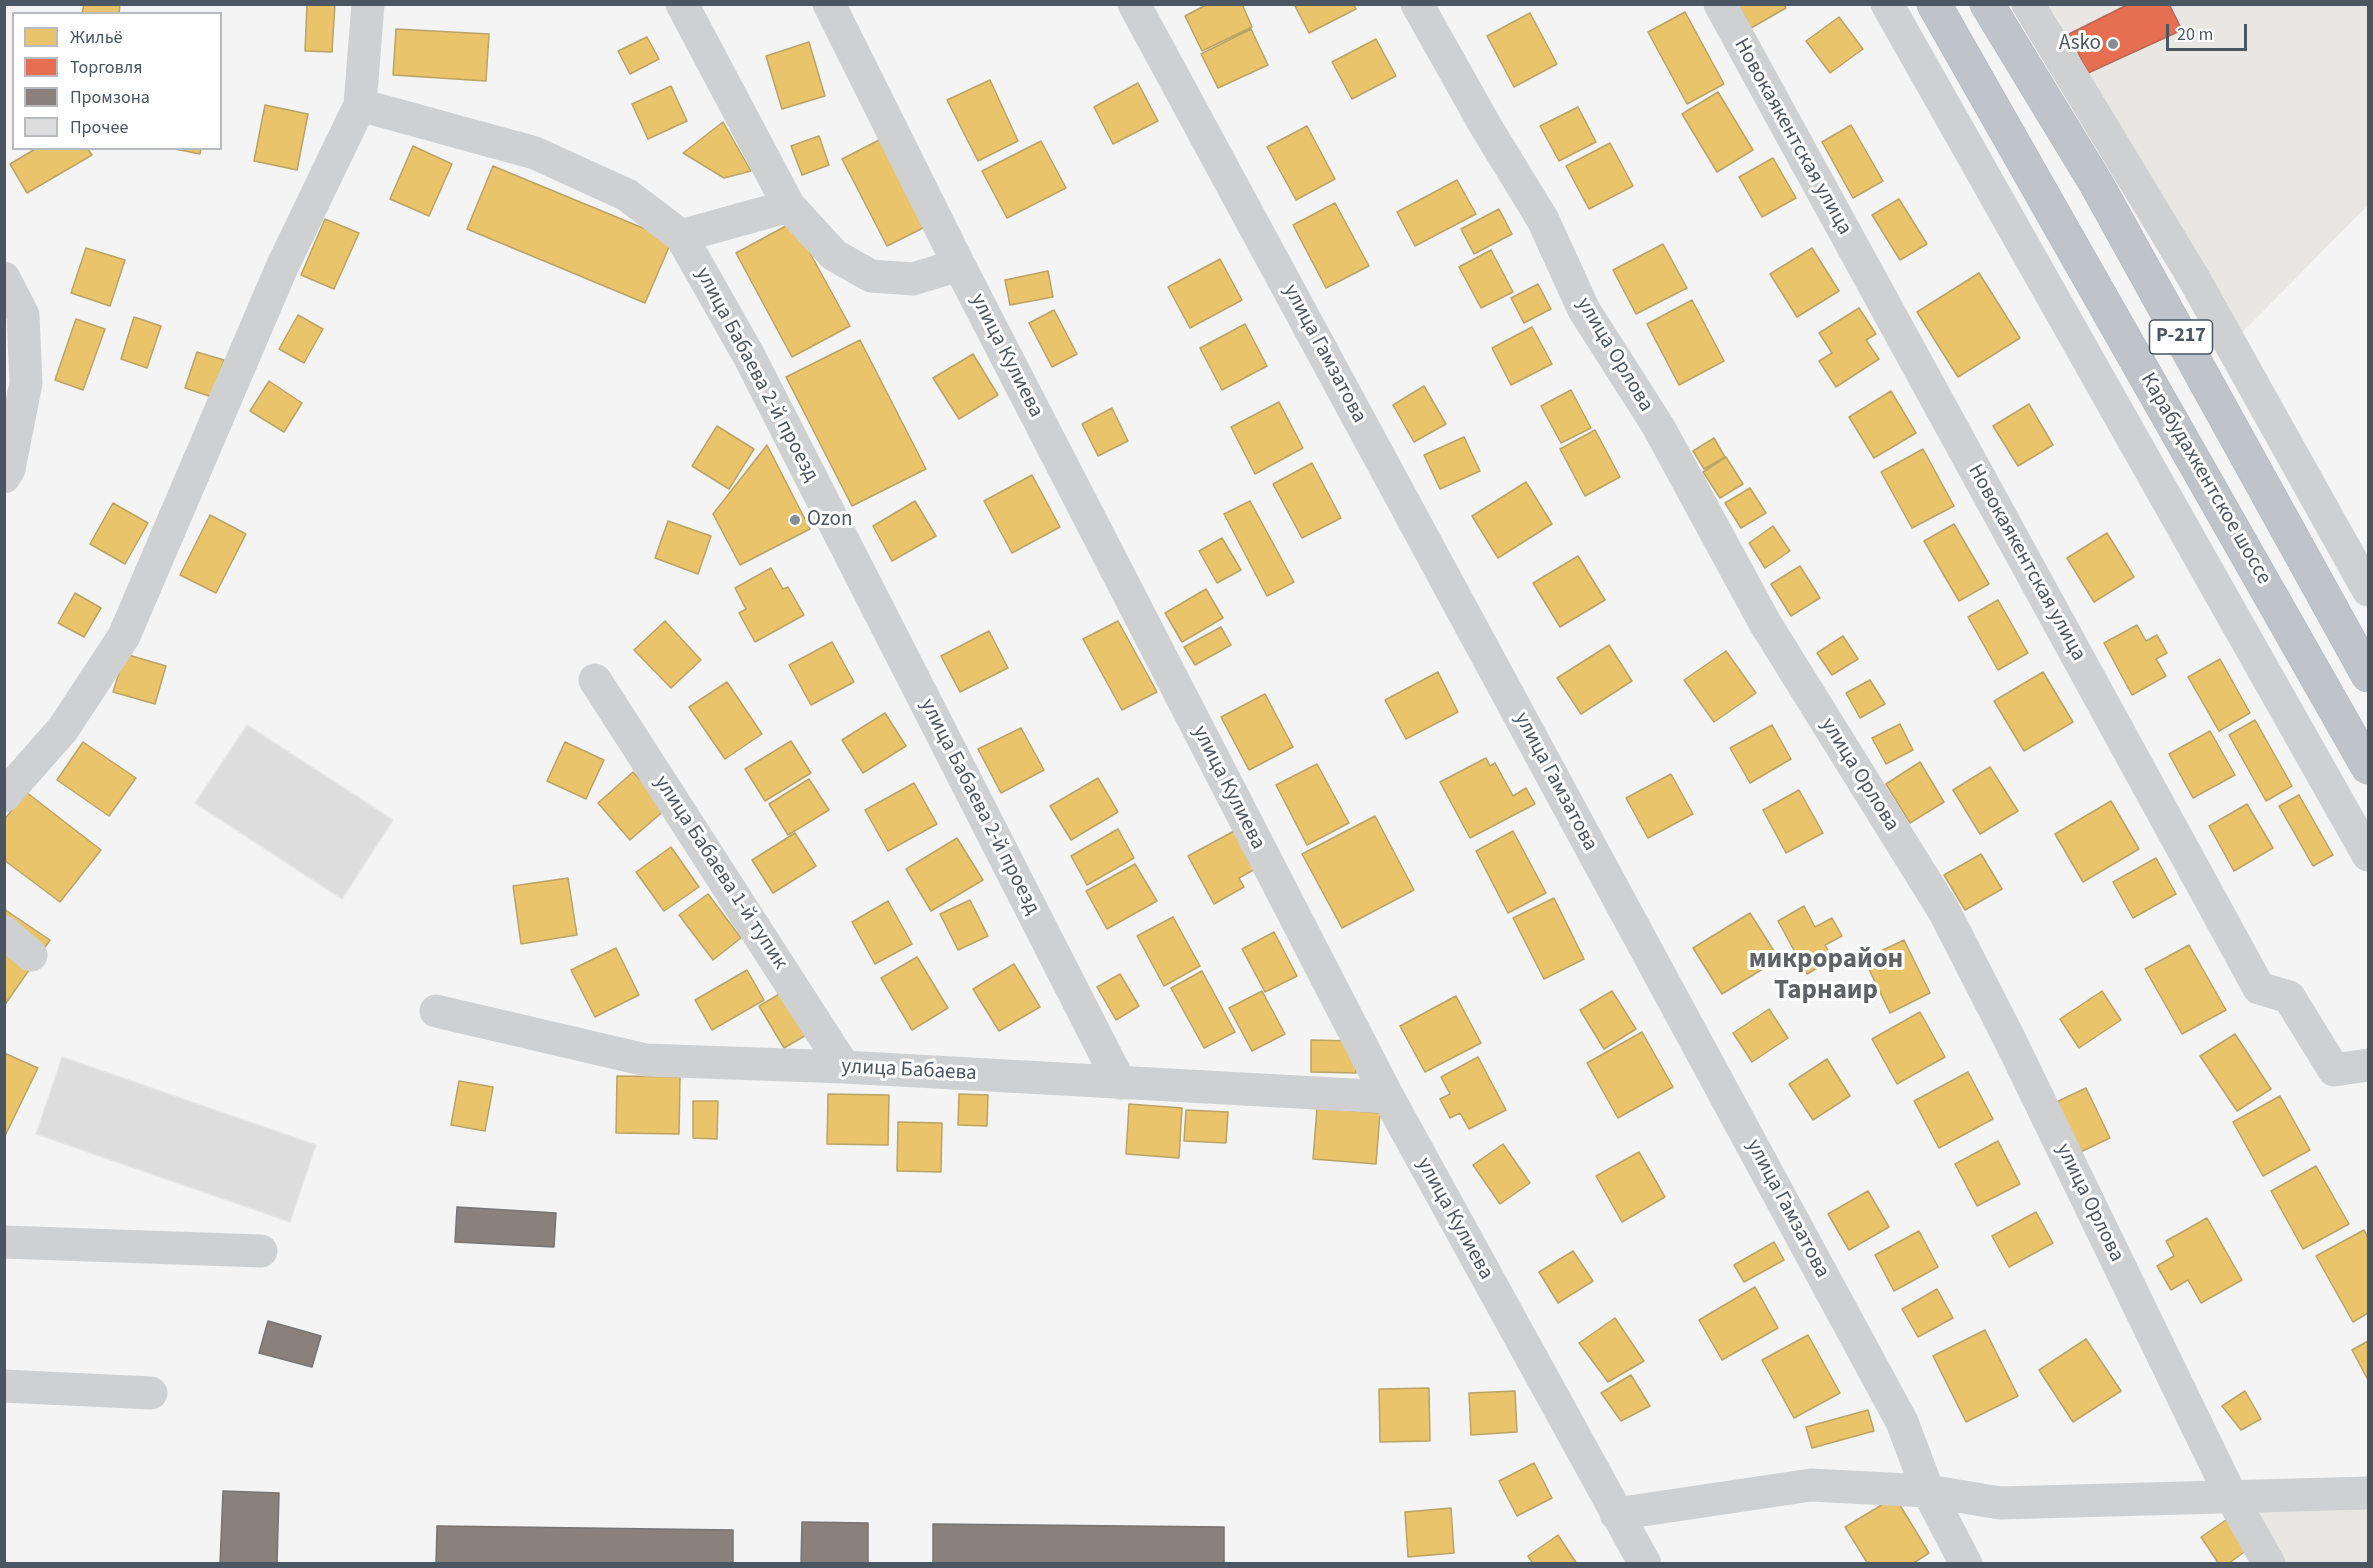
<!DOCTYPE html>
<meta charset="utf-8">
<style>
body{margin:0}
#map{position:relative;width:2373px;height:1568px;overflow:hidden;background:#f4f4f4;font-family:"Source Sans 3",sans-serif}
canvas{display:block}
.frame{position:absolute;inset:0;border:6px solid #4a5661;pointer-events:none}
.legend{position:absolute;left:12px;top:12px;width:210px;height:138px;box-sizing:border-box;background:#fff;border:2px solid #b7bbc0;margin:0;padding:8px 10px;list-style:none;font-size:18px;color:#4a5661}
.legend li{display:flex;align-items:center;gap:12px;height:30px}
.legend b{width:30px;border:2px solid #b7bbc0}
.scale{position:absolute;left:2166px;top:24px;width:81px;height:27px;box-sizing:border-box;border:3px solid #4a5661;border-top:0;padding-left:8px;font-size:18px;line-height:21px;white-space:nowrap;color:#4a5661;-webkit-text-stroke:4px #fff;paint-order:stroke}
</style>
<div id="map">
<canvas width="2373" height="1568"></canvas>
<div class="frame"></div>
<ul class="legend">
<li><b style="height:16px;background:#e9c46a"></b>Жильё</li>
<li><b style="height:16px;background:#e76f51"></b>Торговля</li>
<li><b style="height:16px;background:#8a817c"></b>Промзона</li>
<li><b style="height:16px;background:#ddddde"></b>Прочее</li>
</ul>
<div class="scale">20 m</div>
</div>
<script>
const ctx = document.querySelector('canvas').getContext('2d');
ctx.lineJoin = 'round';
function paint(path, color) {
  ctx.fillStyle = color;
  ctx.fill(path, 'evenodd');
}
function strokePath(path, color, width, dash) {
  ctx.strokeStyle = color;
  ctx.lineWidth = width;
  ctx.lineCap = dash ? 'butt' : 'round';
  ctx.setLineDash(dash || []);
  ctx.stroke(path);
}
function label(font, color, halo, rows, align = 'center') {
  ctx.font = font + ' "Source Sans 3",sans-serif';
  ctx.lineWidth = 6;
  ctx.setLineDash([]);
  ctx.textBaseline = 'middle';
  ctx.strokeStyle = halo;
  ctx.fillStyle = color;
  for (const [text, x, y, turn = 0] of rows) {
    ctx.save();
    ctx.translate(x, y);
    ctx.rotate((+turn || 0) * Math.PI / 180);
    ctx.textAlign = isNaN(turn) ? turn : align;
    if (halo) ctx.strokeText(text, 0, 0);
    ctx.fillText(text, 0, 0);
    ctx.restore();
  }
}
const commercial = new Path2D(`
 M2021,5H2368V205L2219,356Z
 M2368,1506V1563H2283L2253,1508Z`);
const homes = new Path2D(`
 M84,4H120L119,14H82Z
 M307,4H335L332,52L305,51Z
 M1208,4H1242L1252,27L1202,51L1185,16Z
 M1294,4H1353L1356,9L1309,33Z
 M1738,4H1784L1786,8L1751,28Z
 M1685,12L1724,84L1687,104L1648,32Z
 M1530,13L1557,64L1514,87L1487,36Z
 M1839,17L1863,49L1830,73L1806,41Z
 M396,29L489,34L486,81L393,75Z
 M1251,29L1268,65L1218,88L1201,54Z
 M647,37L659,59L630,74L618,51Z
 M1376,39L1396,76L1352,99L1332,62Z
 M809,42L825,96L782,109L766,56Z
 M990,80L1018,141L978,161L947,100Z
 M1138,83L1158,121L1113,144L1094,107Z
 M671,86L687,121L648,139L632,104Z
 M1718,92L1753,150L1717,172L1682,114Z
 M265,105L308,114L297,170L254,161Z
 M1578,107L1596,142L1559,161L1540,126Z
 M723,122L751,171L724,178L683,153Z
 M1851,125L1883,181L1853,198L1822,142Z
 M1307,126L1335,179L1296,200L1267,147Z
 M819,136L829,165L802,175L791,146Z
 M885,137L931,224L887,246L842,159Z
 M1041,141L1066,188L1007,218L982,171Z
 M1610,143L1633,186L1589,209L1566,166Z
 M413,146L452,164L429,216L390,199Z
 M37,148H87L92,155L27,193L10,164Z
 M170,148H201L200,154Z
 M1773,158L1796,198L1762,217L1739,177Z
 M493,166L672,240L645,303L467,229Z
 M1457,180L1476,214L1415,246L1397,212Z
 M1899,199L1927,244L1900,260L1872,215Z
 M1335,203L1369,266L1326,288L1293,225Z
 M1499,209L1512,234L1474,254L1461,229Z
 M325,219L359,233L334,289L301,275Z
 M793,222L850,326L792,357L736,253Z
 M1663,244L1687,288L1636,314L1613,270Z
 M86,248L125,260L110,306L71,293Z
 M1812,248L1839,291L1797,317L1770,274Z
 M1491,250L1513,292L1481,308L1459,267Z
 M1220,259L1242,300L1190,328L1168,287Z
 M1048,271L1053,297L1010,305L1005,280Z
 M1979,273L2020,338L1958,377L1917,312Z
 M1538,284L1551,309L1524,323L1511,298Z
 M1692,300L1724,361L1679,385L1647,324Z
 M1859,308L1876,334L1866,340L1879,359L1836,387L1819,361L1832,353L1819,333Z
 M1054,310L1077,354L1052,367L1029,323Z
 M298,315L323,329L304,363L279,349Z
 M134,317L161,326L147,368L121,359Z
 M76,319L105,329L83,390L55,380Z
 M1245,324L1267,366L1222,390L1200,348Z
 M1532,327L1552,364L1511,385L1492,348Z
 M860,340L926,469L852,506L786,377Z
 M197,352L224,360L212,397L185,388Z
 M973,354L998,395L959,419L933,378Z
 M269,381L302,403L284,432L250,411Z
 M1424,386L1446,424L1414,442L1393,405Z
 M1571,390L1591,428L1561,443L1541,406Z
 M1891,391L1916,433L1874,458L1849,417Z
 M1279,402L1303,448L1255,474L1231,427Z
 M2029,404L2053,445L2018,466L1993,426Z
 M1112,408L1128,441L1098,456L1082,424Z
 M717,426L754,449L729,489L692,466Z
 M1595,430L1620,477L1585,496L1560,449Z
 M1464,437L1480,471L1440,489L1424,455Z
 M1714,438L1725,457L1704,469L1693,451Z
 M767,445L810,529L740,565L713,514Z
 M1923,449L1954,506L1912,528L1881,472Z
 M1726,457L1743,484L1720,498L1703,472Z
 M1312,463L1341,518L1302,538L1273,484Z
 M1032,475L1060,527L1012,553L984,501Z
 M1526,482L1552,524L1498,558L1472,516Z
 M1750,488L1766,513L1741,528L1725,503Z
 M915,501L936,536L892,561L873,526Z
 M1250,501L1294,582L1267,596L1224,514Z
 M113,503L148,523L125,564L90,544Z
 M210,515L246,534L216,593L180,575Z
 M668,521L711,536L698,574L655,558Z
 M1954,524L1989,584L1959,601L1924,541Z
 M1773,526L1790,551L1765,568L1749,543Z
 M2107,533L2134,577L2094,602L2067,558Z
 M1222,538L1241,570L1217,583L1199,551Z
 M1578,556L1605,600L1560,627L1533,583Z
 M1800,566L1820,598L1791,616L1771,584Z
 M771,568L783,589L788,587L804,615L755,642L739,613L746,609L735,588Z
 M1206,589L1223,618L1182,642L1165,613Z
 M75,593L101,608L84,637L58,623Z
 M1998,600L2028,653L1998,670L1968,617Z
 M665,621L701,660L671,688L634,650Z
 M1118,621L1157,692L1122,710L1083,639Z
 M2137,625L2146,641L2157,635L2167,653L2156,659L2166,676L2132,695L2104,643Z
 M1221,627L1231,645L1195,665L1184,647Z
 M989,631L1008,668L960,692L941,656Z
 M1843,636L1858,659L1832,675L1817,653Z
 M832,642L854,682L811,705L789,665Z
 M1609,645L1632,681L1581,714L1557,678Z
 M1726,651L1756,693L1714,722L1684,680Z
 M125,654L166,666L155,704L113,692Z
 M2220,659L2250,713L2219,731L2188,677Z
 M1438,672L1458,712L1406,739L1385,700Z
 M2043,672L2073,722L2024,751L1994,701Z
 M1870,680L1885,704L1860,718L1846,693Z
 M727,682L762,734L725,759L689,707Z
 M1265,694L1293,747L1249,770L1221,717Z
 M885,713L906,746L863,773L842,740Z
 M2255,720L2292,786L2266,801L2229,735Z
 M1900,724L1913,750L1886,764L1872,738Z
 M1772,725L1791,759L1750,783L1730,748Z
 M1021,728L1044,770L1001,793L978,749Z
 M2210,731L2235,775L2193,798L2169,754Z
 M791,741L811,773L765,801L745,769Z
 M83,742L136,778L109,816L57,780Z
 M565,742L604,760L586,799L547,781Z
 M1486,758L1490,766L1495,763L1513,796L1526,788L1535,804L1470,838L1440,782Z
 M1920,762L1944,802L1910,823L1886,784Z
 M1317,764L1349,823L1307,845L1276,785Z
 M1990,767L2018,811L1980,834L1953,790Z
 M633,772L666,809L630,840L598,803Z
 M1671,774L1693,814L1648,838L1626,798Z
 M1098,778L1118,812L1071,840L1050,806Z
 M809,779L829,810L788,835L769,804Z
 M914,783L937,824L888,851L865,810Z
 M1799,790L1823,833L1786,853L1763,810Z
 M26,792L101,850L60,902L4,860V820Z
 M2299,795L2333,855L2313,866L2279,806Z
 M2111,801L2139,849L2083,882L2055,834Z
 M2247,804L2273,848L2234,871L2209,826Z
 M1375,816L1414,890L1342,928L1302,854Z
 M1118,829L1134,858L1087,885L1071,856Z
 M1236,830L1257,868L1239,878L1244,887L1214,904L1188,856Z
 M1513,831L1546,893L1508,913L1476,851Z
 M795,833L816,866L773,893L752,860Z
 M957,838L983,880L931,911L906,869Z
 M671,847L699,887L664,911L636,872Z
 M1981,854L2002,889L1965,910L1944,875Z
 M2156,858L2176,894L2133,918L2113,882Z
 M1135,864L1157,901L1107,929L1086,891Z
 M568,878L577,935L521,944L513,886Z
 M708,894L741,938L713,960L679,915Z
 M1554,898L1584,959L1544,979L1513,918Z
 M970,900L988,936L958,950L940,914Z
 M888,901L912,944L875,964L852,922Z
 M1804,906L1815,927L1832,918L1842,936L1825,945L1833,959L1807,974L1778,921Z
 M4,909L50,940L4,1006Z
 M1750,913L1779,959L1722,994L1693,948Z
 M1173,917L1200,966L1164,986L1137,936Z
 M1274,932L1297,976L1265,992L1242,949Z
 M1904,940L1930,993L1890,1013L1864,959Z
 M2189,945L2226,1010L2182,1034L2145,969Z
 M616,948L639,995L595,1017L571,970Z
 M917,957L948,1008L912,1030L881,978Z
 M1014,964L1040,1007L999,1031L973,989Z
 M747,970L764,1000L712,1030L695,1000Z
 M1202,971L1235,1032L1204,1048L1171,988Z
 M1120,974L1139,1006L1116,1020L1097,987Z
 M788,989L813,1031L784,1048L759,1006Z
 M1262,991L1285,1034L1252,1051L1229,1008Z
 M1612,991L1636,1029L1604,1049L1580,1010Z
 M2102,991L2121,1020L2079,1048L2060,1019Z
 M1456,996L1481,1043L1425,1072L1400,1026Z
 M1769,1009L1788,1038L1752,1062L1733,1033Z
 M1920,1012L1945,1057L1897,1084L1872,1039Z
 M1642,1032L1673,1087L1618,1118L1587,1063Z
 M2235,1034L2271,1089L2237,1111L2200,1056Z
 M1311,1040L1356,1041V1073L1311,1072Z
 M4,1053L38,1068L4,1138Z
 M1478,1057L1506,1110L1469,1129L1460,1113L1450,1118L1440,1099L1450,1094L1441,1077Z
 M1827,1059L1850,1096L1813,1120L1789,1084Z
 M1968,1072L1993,1119L1939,1148L1914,1101Z
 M617,1076L680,1077L679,1134L616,1133Z
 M459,1081L493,1087L485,1131L451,1125Z
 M2086,1088L2110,1138L2074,1155L2050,1105Z
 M828,1094L889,1095L888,1145L827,1144Z
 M959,1094L988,1095L987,1126L958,1125Z
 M2280,1096L2310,1150L2263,1176L2233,1122Z
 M693,1101H718L717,1139L693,1138Z
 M1129,1104L1182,1108L1179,1158L1126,1154Z
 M1317,1108L1380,1113L1376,1164L1313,1159Z
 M1186,1110L1228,1112L1226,1143L1184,1141Z
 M898,1122L942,1123L941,1172L897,1171Z
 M1998,1141L2020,1184L1977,1206L1955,1164Z
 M1503,1144L1530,1183L1500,1204L1473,1165Z
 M1639,1152L1665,1197L1622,1222L1596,1176Z
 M2316,1166L2349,1224L2303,1249L2271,1191Z
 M1868,1191L1889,1227L1849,1250L1828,1214Z
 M2036,1212L2053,1243L2009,1267L1992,1236Z
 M2207,1218L2242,1280L2201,1303L2188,1280L2171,1290L2157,1266L2174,1256L2166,1241Z
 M2364,1230L2368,1238V1313L2353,1322L2316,1256Z
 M1919,1231L1938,1267L1894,1291L1875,1255Z
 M1774,1242L1784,1260L1744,1282L1734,1265Z
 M1573,1251L1593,1281L1558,1303L1539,1272Z
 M1755,1287L1778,1328L1722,1360L1699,1320Z
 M1937,1289L1953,1318L1918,1337L1902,1309Z
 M1615,1318L1644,1361L1608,1382L1579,1343Z
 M1985,1330L2018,1396L1966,1422L1933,1356Z
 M1808,1335L1840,1393L1794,1418L1762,1360Z
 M2086,1339L2121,1391L2073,1422L2039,1370Z
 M2368,1341V1380L2352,1350Z
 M1631,1375L1650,1406L1621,1421L1601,1393Z
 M1429,1388L1430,1441L1380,1442L1379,1389Z
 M1515,1391L1517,1432L1471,1435L1469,1393Z
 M2245,1391L2261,1419L2241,1430L2222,1406Z
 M1868,1410L1874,1431L1812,1448L1806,1427Z
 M1534,1463L1552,1498L1517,1516L1499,1481Z
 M1895,1497L1929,1553L1912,1564H1868L1845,1527Z
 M1451,1508L1454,1553L1408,1557L1405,1512Z
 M2226,1520L2247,1550L2228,1564H2219L2201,1537Z
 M1558,1535L1577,1564H1533L1528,1556Z`);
const shops = new Path2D(`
 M2129,4H2169L2182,30L2088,73L2069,34Z`);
const industry = new Path2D(`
 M457,1207L556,1213L554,1247L455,1242Z
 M268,1321L321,1336L312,1367L259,1353Z
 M223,1491L279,1493L277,1564H220Z
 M802,1522L868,1523V1564H801Z
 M933,1524L1224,1527V1564H933Z
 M437,1526L733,1530V1564H436Z`);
const building = new Path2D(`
 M247,725L393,820L342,899L195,803Z
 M62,1057L316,1145L290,1222L36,1134Z`);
const minor = new Path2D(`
 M682,4L789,206L834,255L871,276L913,279L959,265
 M829,4L959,265L1388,1097L1645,1564
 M1134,4L1902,1422L1928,1491L1966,1564
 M1417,4L1485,125L1543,220L1584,310L1658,426L1765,623L1944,911L2009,1038L2231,1496L2269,1564
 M1720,4L2259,988L2289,997L2334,1070L2368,1065
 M1887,4L2368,855
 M2028,4L2193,277L2368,590
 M360,105L535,153L627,195L681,236L749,356L1120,1083
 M681,236L789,206
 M4,278L23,315L26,383L9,469L4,477
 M595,680L844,1067
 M4,796L63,729L124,636L282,267L360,105L368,4
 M4,932L31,955
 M436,1011L646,1060L844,1067L1388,1097
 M4,1242L261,1251
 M4,1386L151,1393
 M1616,1514L1811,1485L1928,1491L2000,1503L2368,1493`);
const highway = new Path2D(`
 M1934,4L2368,767
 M1987,4L2097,185L2368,675`);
const markers = [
 [2113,44,6,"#868d94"],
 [795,520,6,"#868d94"]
];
const shields = [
 [2181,337,63]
];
const shieldNames = [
 ["Р-217",2181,337]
];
const poiNames = [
 ["Asko",2101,44],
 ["Ozon",807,520,"left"]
];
const streetNames = [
 ["Новокаякентская улица",1792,137,61],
 ["улица Гамзатова",1324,354,62],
 ["улица Орлова",1614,355,59],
 ["улица Кулиева",1006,356,63],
 ["улица Бабаева 2-й проезд",756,375,62],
 ["Карабудахкентское шоссе",2205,479,60],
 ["Новокаякентская улица",2026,563,61],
 ["улица Орлова",1859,775,58],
 ["улица Гамзатова",1555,782,62],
 ["улица Кулиева",1228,788,63],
 ["улица Бабаева 2-й проезд",979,807,63],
 ["улица Бабаева 1-й тупик",720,873,57],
 ["улица Бабаева",909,1071,3],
 ["улица Орлова",2089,1203,64],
 ["улица Гамзатова",1787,1209,62],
 ["улица Кулиева",1454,1219,61]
];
const districtNames = [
 ["микрорайон",1826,961],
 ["Тарнаир",1826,992]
];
paint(commercial, '#e8e7e3');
paint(homes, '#e9c46a');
strokePath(homes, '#b9a367', 1.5);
paint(shops, '#e76f51');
strokePath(shops, '#b86856', 1.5);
paint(industry, '#8a817c');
strokePath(industry, '#777474', 1.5);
paint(building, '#ddddde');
strokePath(building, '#e5e6e7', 1.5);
strokePath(highway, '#b9bec3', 35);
strokePath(minor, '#ced0d2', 33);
strokePath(highway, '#bec4c9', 33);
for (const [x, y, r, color] of markers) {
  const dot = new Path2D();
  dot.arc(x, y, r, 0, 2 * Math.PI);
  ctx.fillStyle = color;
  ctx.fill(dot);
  strokePath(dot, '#fff', 2);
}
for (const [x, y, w] of shields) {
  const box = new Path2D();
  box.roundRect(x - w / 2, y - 17, w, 34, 4.5);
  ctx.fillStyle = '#fff';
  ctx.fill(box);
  strokePath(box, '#4a5661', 1.5);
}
label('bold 20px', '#4a5661', null, shieldNames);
label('21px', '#4a5661', '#fff', poiNames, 'right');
label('21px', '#4a5661', '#fff', streetNames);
label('bold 27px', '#5f6368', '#fff', districtNames);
</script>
